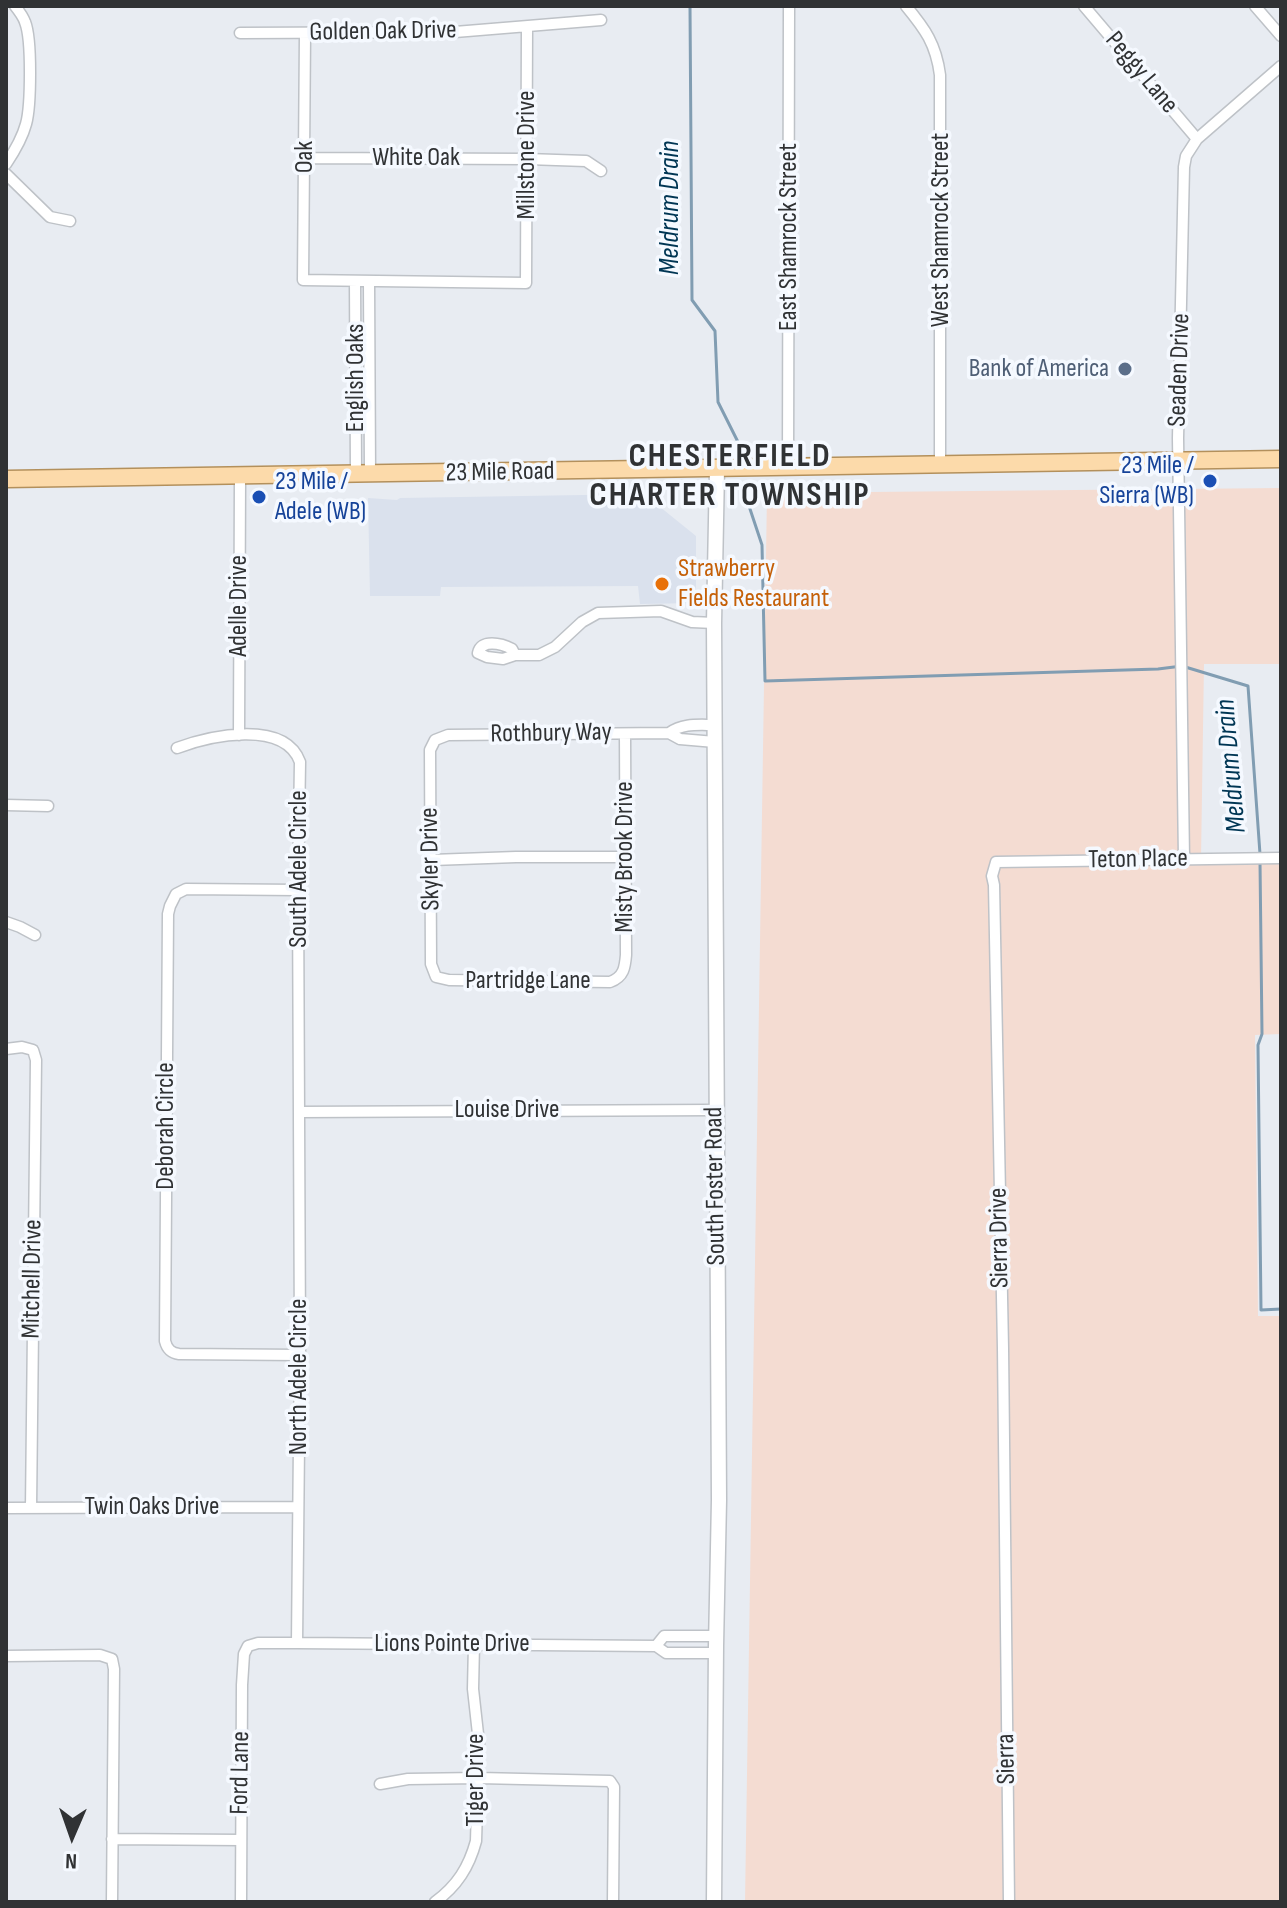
<!DOCTYPE html>
<style>
body{margin:0}
#map{position:relative;width:1287px;height:1908px;overflow:hidden;background:#e8ecf2;font-family:"Sofia Sans Condensed",sans-serif}
canvas{display:block}
.frame{position:absolute;inset:0;border:8px solid #303234;pointer-events:none}
.north{position:absolute;left:32px;top:1796px;width:80px;height:80px;-webkit-text-stroke:6px #f5f9ff;paint-order:stroke;rotate:182deg;font-size:22px;font-weight:700;line-height:32px;text-align:center;color:#303234}
.north::after{content:'';display:block;margin:auto;width:28px;height:36px;background:#303234;clip-path:polygon(50% 0,100% 100%,50% 72%,0 100%)}
</style>
<div id="map">
<canvas width="1287" height="1908"></canvas>
<div class="frame"></div>
<div class="north">N</div>
</div>
<script>
const ctx = document.querySelector('canvas').getContext('2d');
ctx.lineJoin = 'round';
function paint(path, color) {
  ctx.fillStyle = color;
  ctx.fill(path, 'evenodd');
}
function strokePath(path, color, width, dash) {
  ctx.strokeStyle = color;
  ctx.lineWidth = width;
  ctx.lineCap = dash ? 'butt' : 'round';
  ctx.setLineDash(dash || []);
  ctx.stroke(path);
}
function label(font, color, halo, rows, align = 'center') {
  ctx.font = font + ' "Sofia Sans Condensed",sans-serif';
  ctx.lineWidth = 7;
  ctx.setLineDash([]);
  ctx.textBaseline = 'middle';
  ctx.strokeStyle = halo;
  ctx.fillStyle = color;
  for (const [text, x, y, turn = 0] of rows) {
    ctx.save();
    ctx.translate(x, y);
    ctx.rotate((+turn || 0) * Math.PI / 180);
    ctx.textAlign = isNaN(turn) ? turn : align;
    if (halo) ctx.strokeText(text, 0, 0);
    ctx.fillText(text, 0, 0);
    ctx.restore();
  }
}
const built = new Path2D(`
 M644,494L696,536V603L640,604L638,586L441,587L440,596H370L368,498L397,500L400,498Z`);
const industrial = new Path2D(`
 M1281,488V664H1204L1201,859H1281V1034L1255,1035L1258,1316H1281V1902H745L767,493Z`);
const stream = new Path2D(`
 M690,6L692,300L715,331L718,402L739,444
 M743,488L762,545L765,681L1158,669L1182,666L1248,686L1260,854
 M1260,862L1262,1034L1258,1045L1261,1310L1281,1309`);
const street = new Path2D(`
 M906,6C925,29 936,44 940,75V464
 M1084,6L1197,139
 M1255,6L1281,36
 M240,33L455,32L601,20
 M305,34L303,280L526,283L527,28
 M305,158L527,159L586,161L601,171
 M6,164C14,152 22,139 26,124C31,106 32,39 25,22C23,16 19,11 15,6
 M6,174L50,217L70,221
 M355,281L356,475
 M369,281L370,475
 M788,467L789,6
 M515,655L512,649C501,643 481,639 478,653L487,657L503,659L515,655H539L555,647L582,622L598,613L661,611L692,622L714,623
 M714,725C698,725 683,723 669,733L680,739L715,742
 M625,734L626,955C625,967 624,977 610,982L449,980L436,977L431,964L430,750L435,740L448,735L669,733
 M239,735L240,477
 M177,748C209,736 284,719 300,762L298,890L300,1343L297,1643
 M6,805L48,806
 M1184,859L1178,438L1184,167L1186,156L1197,139L1281,66
 M432,860L516,857H624
 M298,890L186,889L176,894L170,906L168,914L165,1341C167,1349 171,1353 179,1354L300,1355
 M6,922L20,927L35,935
 M6,1049L22,1047L33,1050L36,1060L31,1508
 M299,1112L716,1110
 M6,1508L298,1507
 M716,1653H666L656,1646L664,1636H716
 M6,1656L100,1655L112,1659L114,1669L112,1902
 M380,1784L408,1779L479,1778L610,1781L614,1787L613,1902
 M112,1839L241,1840
 M241,1902L242,1685L244,1654L248,1646L258,1643H297L656,1646
 M435,1902C457,1886 469,1867 476,1841L479,1743L473,1689L474,1644
 M1009,1902L1003,1348L994,885L992,876L996,862L1281,858`);
const secondary = new Path2D(`
 M714,1902L716,1646L719,1500L714,623L717,469`);
const primary = new Path2D(`
 M6,479L1281,459`);
const markers = [
 [1125,369,8,"#5c6f8a"],
 [1210,481,8,"#1a4fb4"],
 [259,497,8,"#1a4fb4"],
 [662,584,8,"#e8710a"]
];
const streetNames = [
 ["Golden Oak Drive",383,32,-1],
 ["Peggy Lane",1141,73,50],
 ["Millstone Drive",527,155,-90],
 ["Oak",305,157,-90],
 ["White Oak",416,158],
 ["West Shamrock Street",941,230,-90],
 ["East Shamrock Street",789,237,-90],
 ["Seaden Drive",1180,370,-88],
 ["English Oaks",356,378,-90],
 ["23 Mile Road",500,473,-1],
 ["Adelle Drive",239,606,-90],
 ["Rothbury Way",551,734,-1],
 ["Misty Brook Drive",625,857,-90],
 ["Skyler Drive",431,859,-91],
 ["Teton Place",1138,860,-1],
 ["South Adele Circle",299,869,-90],
 ["Partridge Lane",528,981],
 ["Louise Drive",507,1110],
 ["Deborah Circle",166,1126,-90],
 ["South Foster Road",716,1186,-91],
 ["Sierra Drive",1000,1238,-91],
 ["Mitchell Drive",33,1279,-89],
 ["North Adele Circle",299,1377,-90],
 ["Twin Oaks Drive",152,1507],
 ["Lions Pointe Drive",452,1644],
 ["Sierra",1007,1759,-91],
 ["Ford Lane",241,1773,-89],
 ["Tiger Drive",476,1780,-90]
];
const serviceNames = [
 ["Bank of America",1109,369]
];
const transitNames = [
 ["23 Mile /",1194,466],
 ["Sierra (WB)",1194,496],
 ["23 Mile /",275,482,"left"],
 ["Adele (WB)",275,512,"left"]
];
const foodNames = [
 ["Strawberry",678,569],
 ["Fields Restaurant",678,599]
];
const waterNames = [
 ["Meldrum Drain",671,208,-90],
 ["Meldrum Drain",1232,766,-95]
];
const districtNames = [
 ["CHESTERFIELD",730,457],
 ["CHARTER TOWNSHIP",730,496]
];
paint(built, '#dae1ed');
paint(industrial, '#f4dcd2');
strokePath(stream, '#819db2', 3);
strokePath(street, '#bec2c7', 13);
strokePath(secondary, '#bec2c7', 17);
strokePath(primary, '#b3905c', 19);
strokePath(street, '#fff', 10);
strokePath(secondary, '#fff', 14);
strokePath(primary, '#fcdaaa', 16);
for (const [x, y, r, color] of markers) {
  const dot = new Path2D();
  dot.arc(x, y, r, 0, 2 * Math.PI);
  ctx.fillStyle = color;
  ctx.fill(dot);
  strokePath(dot, '#f5f9ff', 3);
}
label('26px', '#303234', '#f5f9ff', streetNames);
label('26px', '#4e5e75', '#f5f9ff', serviceNames, 'right');
label('26px', '#164399', '#f5f9ff', transitNames, 'right');
label('26px', '#c56008', '#f5f9ff', foodNames, 'left');
label('italic 28px', '#003654', '#f5f9ff', waterNames);
ctx.letterSpacing = '2px';
label('bold 34px', '#303234', '#f5f9ff', districtNames);
ctx.letterSpacing = '0px';
</script>
